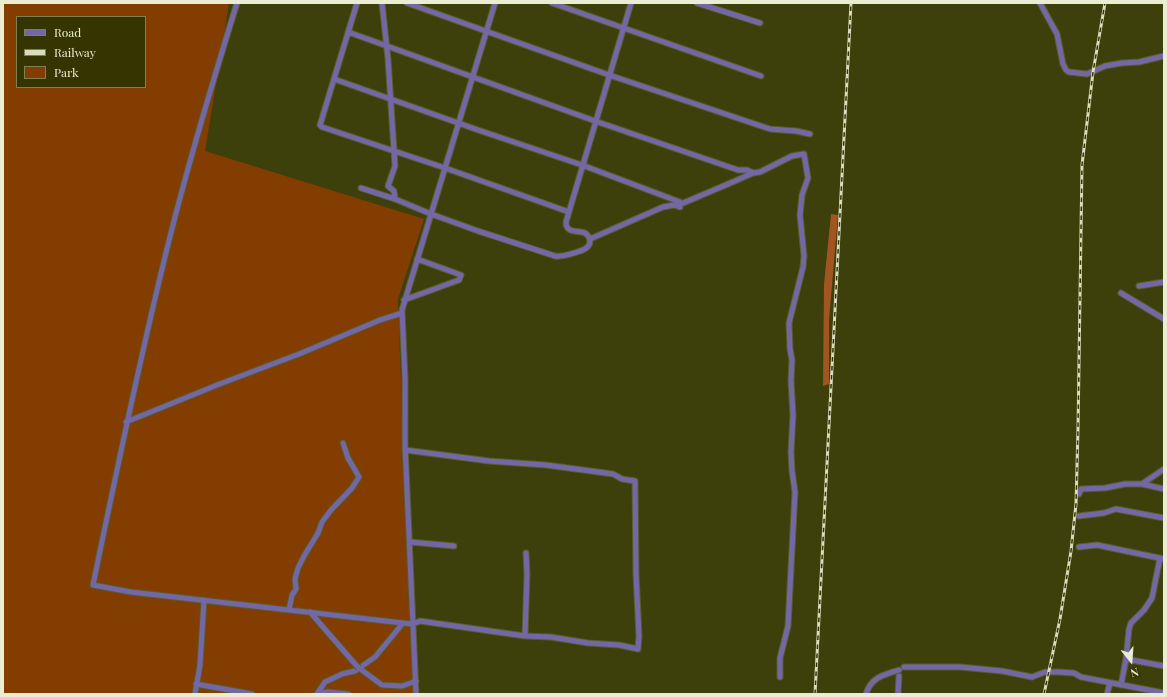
<!DOCTYPE html>
<style>
body{margin:0}
#map{position:relative;width:1167px;height:697px;overflow:hidden;background:#3e400b;font-family:"Playfair Display",serif}
canvas{display:block}
.frame{position:absolute;inset:0;border:4px solid #ebedd2;pointer-events:none}
.legend{position:absolute;left:16px;top:16px;width:130px;height:72px;box-sizing:border-box;background:#343500;border:1px solid #7d7f54;margin:0;padding:5px 7px;list-style:none;font-size:12px;color:#ebedd2}
.legend li{display:flex;align-items:center;gap:8px;height:20px}
.legend b{width:20px;border:1px solid #7d7f54}
.north{position:absolute;left:1111px;top:641px;width:40px;height:40px;-webkit-text-stroke:3px #343500;paint-order:stroke;rotate:163deg;font-size:11px;font-weight:700;line-height:16px;text-align:center;color:#ebedd2}
.north::after{content:'';display:block;margin:auto;width:14px;height:18px;background:#ebedd2;clip-path:polygon(50% 0,100% 100%,50% 72%,0 100%)}
</style>
<div id="map">
<canvas width="1167" height="697"></canvas>
<div class="frame"></div>
<ul class="legend">
<li><b style="height:5px;background:#7368a5"></b>Road</li>
<li><b style="height:5px;background:#dadcbe"></b>Railway</li>
<li><b style="height:11px;background:#843d00"></b>Park</li>
</ul>
<div class="north">N</div>
</div>
<script>
const ctx = document.querySelector('canvas').getContext('2d');
ctx.lineJoin = 'round';
function paint(path, color) {
  ctx.fillStyle = color;
  ctx.fill(path, 'evenodd');
}
function strokePath(path, color, width, dash) {
  ctx.strokeStyle = color;
  ctx.lineWidth = width;
  ctx.lineCap = dash ? 'butt' : 'round';
  ctx.setLineDash(dash || []);
  ctx.stroke(path);
}
const green = new Path2D(`
 M3,3H229L205,151L424,219L398,299L410,635L416,694H3ZM17,17H145V87H17Z`);
const forest = new Path2D(`
 M831,214L838,215L829,320V384L823,386L824,284Z`);
const minor = new Path2D(`
 M237,3C210,90 184,177 163,265C137,372 115,478 93,585L131,592L403,623L413,624L420,621L525,636L527,574L526,553
 M357,3L320,125L322,127L445,168L569,212
 M382,3L388,59L395,166L388,186L394,191L395,199
 M407,3L609,75L770,129L796,131L810,134
 M552,3L761,76
 M697,3L760,23
 M1040,3L1057,34L1063,64L1066,70L1069,72L1087,74L1105,66L1122,63L1139,62L1164,56
 M348,32L595,121L738,170H747L753,173L760,172L792,156L804,154L808,178L802,195L800,215L804,256L803,267L789,323L790,349L792,360L791,381L793,415L791,452L792,471L795,492L788,626L780,658V677
 M334,79L478,130L582,165L680,202V207L674,205L663,207L590,239
 M361,188L395,199L431,214L478,231L555,256C562,257 567,255 574,253C580,251 590,249 590,241C590,238 588,235 585,233C578,230 566,234 566,222L631,3
 M681,204L735,181L753,173
 M1139,286L1164,282
 M1121,293L1164,319
 M404,300L459,280L461,275L417,259
 M126,422L217,385L299,354L380,320L402,313
 M405,450L489,461L546,465L613,474L622,479L635,481L636,574L639,636L638,649L619,645L588,643L551,637L525,636
 M1142,484L1164,469
 M1079,494L1081,489L1105,488L1125,484H1142L1164,489
 M1079,516L1104,513L1116,509L1164,518
 M410,542L454,546
 M1079,547L1097,545L1164,559
 M289,610L292,595L296,589L295,579L298,568L304,556L318,533L322,522L331,510L352,488L359,477L348,458L343,443
 M310,612L356,665
 M1126,659L1164,666
 M904,667H960L1002,671L1032,677L1045,672H1058L1074,673L1081,677L1164,693
 M359,668L382,685L402,686L416,681
 M196,684L252,694
 M1121,685L1126,659L1129,629L1131,623L1144,610L1152,598L1160,558
 M195,694L200,665L204,600
 M317,694L325,682L342,674L355,671L375,657L403,623
 M317,694L328,692L348,694
 M416,694L405,445V379L402,310L495,3
 M866,694C871,677 884,675 899,670
 M898,694L899,676
 M1107,694L1110,683`);
const rail = new Path2D(`
 M815,694L851,3
 M1044,694L1060,619L1071,551L1076,504L1078,429L1082,165L1093,72L1105,3`);
const minorBridge = new Path2D(`
 M356,665L359,668`);
paint(green, '#843d00');
paint(forest, '#a15520');
strokePath(minor, '#5a5c2b', 7);
strokePath(minor, '#7368a5', 5);
strokePath(rail, '#dadcbe', 3);
strokePath(rail, '#343500', 1.5, [4.5]);
strokePath(minorBridge, '#5a5c2b', 7, []);
strokePath(minorBridge, '#7368a5', 5);
</script>
